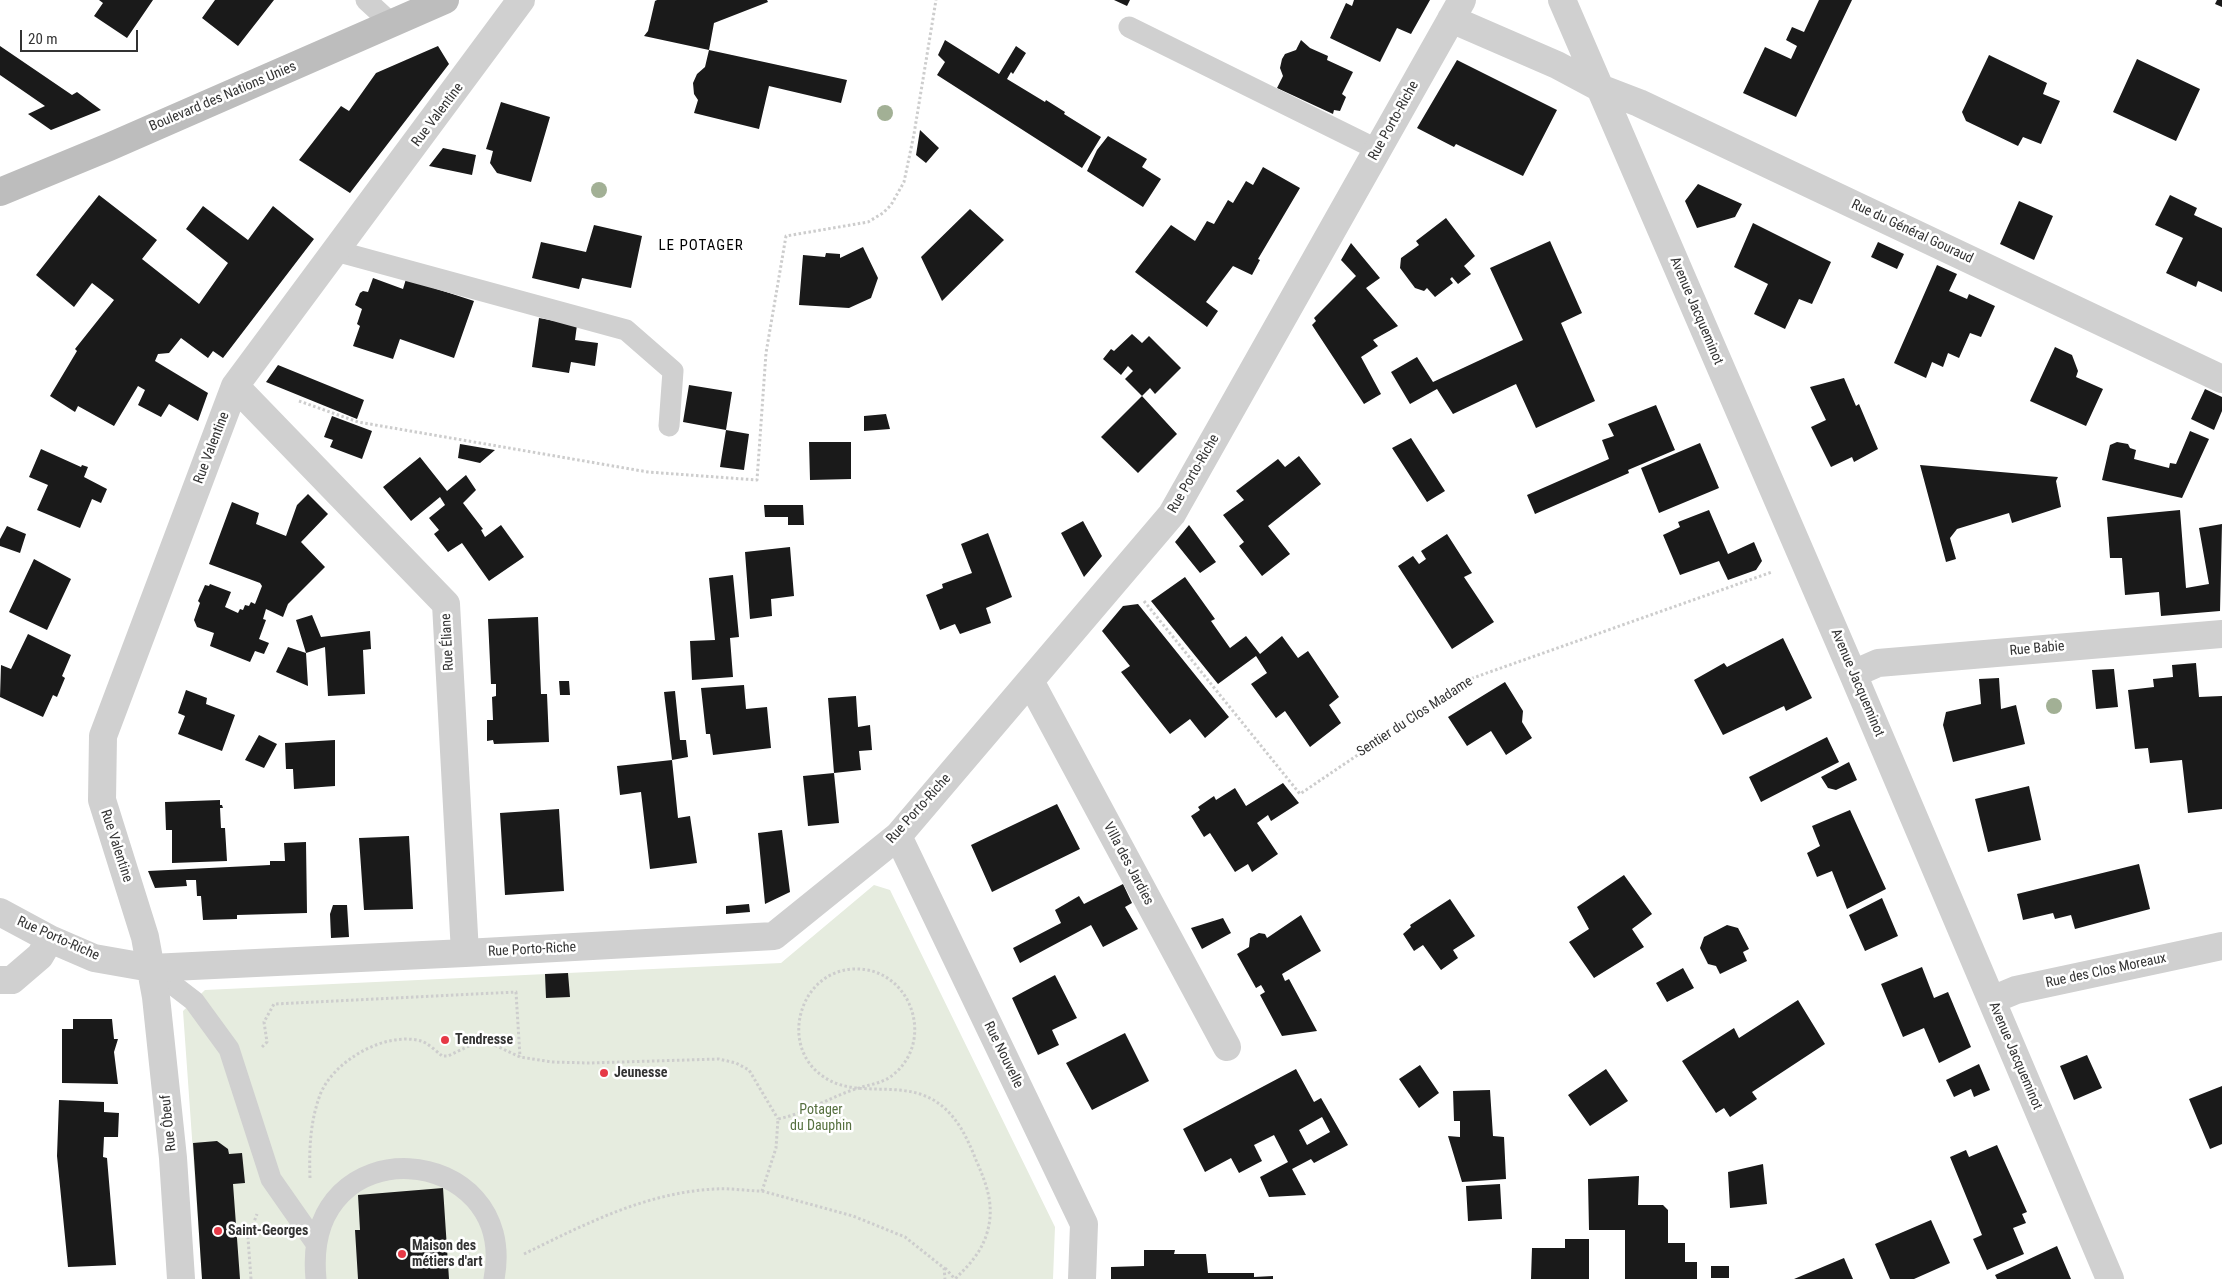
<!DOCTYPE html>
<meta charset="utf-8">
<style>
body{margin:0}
#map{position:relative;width:2222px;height:1279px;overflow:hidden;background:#fff;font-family:"Roboto Condensed",sans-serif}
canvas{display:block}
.scale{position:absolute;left:20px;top:30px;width:118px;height:22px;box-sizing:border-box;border:2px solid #333;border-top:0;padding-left:6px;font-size:15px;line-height:18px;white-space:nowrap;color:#333;-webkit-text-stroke:4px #fff;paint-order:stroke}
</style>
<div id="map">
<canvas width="2222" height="1279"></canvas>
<div class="scale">20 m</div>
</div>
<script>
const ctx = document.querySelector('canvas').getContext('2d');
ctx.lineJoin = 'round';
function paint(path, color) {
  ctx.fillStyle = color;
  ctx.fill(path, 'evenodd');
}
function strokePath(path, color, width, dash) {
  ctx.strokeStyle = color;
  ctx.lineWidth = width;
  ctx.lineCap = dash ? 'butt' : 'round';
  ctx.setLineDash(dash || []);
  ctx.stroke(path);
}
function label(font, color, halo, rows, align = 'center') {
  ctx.font = font + ' "Roboto Condensed",sans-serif';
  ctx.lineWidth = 5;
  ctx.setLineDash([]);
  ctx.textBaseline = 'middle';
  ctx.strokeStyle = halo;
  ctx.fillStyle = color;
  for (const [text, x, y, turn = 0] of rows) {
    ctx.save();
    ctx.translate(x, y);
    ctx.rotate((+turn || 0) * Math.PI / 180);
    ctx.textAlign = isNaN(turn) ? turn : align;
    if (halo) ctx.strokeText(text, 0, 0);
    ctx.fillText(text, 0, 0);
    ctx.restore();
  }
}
const green = new Path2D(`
 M874,885L890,890L1055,1227L1053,1279H202L183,1011L205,990L781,963Z`);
const building = new Path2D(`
 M99,0H153L127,38L94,16L103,3Z
 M215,0H274L238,46L202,18Z
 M657,0H767L768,2L714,23L709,50L644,36L648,31L655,1Z
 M1114,0H1130L1127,6Z
 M1354,0H1430L1411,34L1397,28L1380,62L1330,38L1346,3L1352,6Z
 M1819,0H1852L1796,117L1743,93L1765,47L1791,59L1797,46L1786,40L1792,27L1804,32Z
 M2217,0H2222V7L2215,4Z
 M945,40L999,74L1016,46L1026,53L1013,74L1011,72L1007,79L1045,102L1046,100L1065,112L1064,114L1101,137L1082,168L937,75L945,62L938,55Z
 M1301,40L1310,48L1328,56L1327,60L1353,72L1342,94L1346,97L1340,111L1334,110L1333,114L1277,88L1283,76L1280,68L1282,59L1285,54L1296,50Z
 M0,46L72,95L77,92L101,110L51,130L28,114L45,106L0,75Z
 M438,46L449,64L350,193L299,160L341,106L349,111L376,73Z
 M709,50L847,80L841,103L769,86L759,129L694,113L698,100L694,94L693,83L697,74L705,67Z
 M1989,55L2047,83L2043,94L2060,101L2041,144L2023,137L2018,146L1966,121L1962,112Z
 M2137,59L2200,89L2176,141L2113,112Z
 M1457,60L1557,110L1523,176L1456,144L1454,147L1417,128Z
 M501,102L550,117L531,182L497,173L490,163L493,151L486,149Z
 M920,130L939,148L926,163L916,155Z
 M1108,136L1147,159L1142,167L1161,179L1143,207L1087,171L1097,150Z
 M443,148L476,155L472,175L429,166Z
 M1263,167L1300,188L1258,259L1260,260L1252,275L1233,266L1206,302L1218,311L1207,327L1135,272L1171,225L1195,241L1207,221L1214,224L1228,200L1233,203L1246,181L1253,185Z
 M1698,184L1742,204L1735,217L1697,228L1685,201Z
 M99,195L157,240L142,259L199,304L228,263L186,229L203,206L248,240L273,206L314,239L223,358L213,351L208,358L181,338L169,353L158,354L155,361L208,393L198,421L169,404L161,417L138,405L145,390L138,386L114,426L78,406L75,412L50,396L77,351L75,349L114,300L92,283L74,307L36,275Z
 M2170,195L2197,208L2194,215L2222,228V292L2198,281L2196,287L2166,273L2183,238L2155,225Z
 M2019,201L2053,216L2034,260L2000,244Z
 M970,209L1004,240L942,301L921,257Z
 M1446,218L1475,256L1464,266L1471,274L1458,284L1452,277L1450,279L1453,283L1435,297L1427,288L1424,291L1415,288L1400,268L1401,258L1419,245L1416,241Z
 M1753,223L1831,262L1812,304L1799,299L1785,329L1754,314L1768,284L1734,267Z
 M594,225L642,236L631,288L582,278L579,289L532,278L541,242L586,252Z
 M1550,241L1582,313L1561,323L1595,401L1536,428L1516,384L1453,414L1437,389L1410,404L1391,372L1417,357L1433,382L1523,340L1490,268Z
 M1878,242L1904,254L1897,269L1871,257Z
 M1351,243L1380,278L1366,288L1398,326L1373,340L1378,346L1361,357L1381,394L1364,404L1312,325L1316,321L1314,318L1356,276L1341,260Z
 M863,247L878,278L871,298L849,308L799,305L803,255L825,257L826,253L840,254V258Z
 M1937,265L1957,274L1949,291L1967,299L1969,294L1995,306L1981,337L1970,333L1959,358L1948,353L1943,367L1932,362L1926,378L1894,363Z
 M373,278L403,289L406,279L474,301L454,358L400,339L393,359L353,346L360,326L357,324L362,309L355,305L360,293L363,291L368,292Z
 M539,318L577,325L575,340L598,343L595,366L571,362L569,373L532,367Z
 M1132,334L1142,343L1149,336L1181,368L1155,394L1150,388L1142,396L1177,434L1138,473L1101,437L1142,396L1125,379L1133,371L1128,366L1121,375L1103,359L1111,349L1114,351Z
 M2055,347L2072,355L2078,371L2076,377L2103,389L2086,426L2030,401Z
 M278,365L364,400L357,419L266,382Z
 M1844,378L1856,406L1859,404L1878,449L1854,462L1852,457L1831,467L1811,427L1826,420L1810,387Z
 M689,385L732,392L726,430L749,434L744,470L720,467L726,430L683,422Z
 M2205,389L2222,397V411L2214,430L2191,419Z
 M1656,405L1675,450L1628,470L1629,473L1535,514L1527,495L1609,459L1602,440L1614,436L1608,424Z
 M886,414L890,429L864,431V416Z
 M332,416L372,431L362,459L330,447L333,440L324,437Z
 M2190,431L2209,439L2182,498L2102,480L2110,445L2117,442L2128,444L2130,448L2136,450L2134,459L2169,468L2170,463L2176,464Z
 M1411,438L1445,491L1427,502L1392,448Z
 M809,442H851V479L810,480Z
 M1700,443L1719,488L1659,513L1641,468Z
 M460,444L495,450L480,463L458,458Z
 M41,449L81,467L82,465L88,467L84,477L107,489L101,503L92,499L80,528L37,510L48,485L29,477Z
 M1299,456L1321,484L1268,526L1290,554L1262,576L1239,546L1244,542L1223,515L1244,500L1236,491L1278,459L1285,467Z
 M420,457L447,491L466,475L476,490L463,503L483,529L481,530L485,537L501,525L524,557L489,581L462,543L448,552L434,534L439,530L429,518L445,505L440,497L411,521L383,487Z
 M1920,465L2058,477L2056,481L2061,507L2012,523L2009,513L1957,529L1950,538L1956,559L1946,562Z
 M308,494L328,514L301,542L325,567L288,604L283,617L266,609L263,619L266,620L259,639L269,643L264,654L255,651L250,662L210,646L214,633L197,627L194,620L200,603L198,601L205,585L209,586L210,584L231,592L225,607L238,613L240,609L243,610L245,605L249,606L251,602L255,604L262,586L260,583L209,564L232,502L259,513L256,524L286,536L297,505Z
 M764,505H803L804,525H788V517H765Z
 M1709,510L1728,554L1754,542L1762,561L1756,570L1728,580L1719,561L1680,575L1663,535L1680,527L1678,522Z
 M2180,510L2186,588L2209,584L2199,528L2222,524L2220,611L2161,616L2159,592L2125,595L2122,558H2110L2107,517Z
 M1083,521L1102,556L1084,577L1061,533Z
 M1189,525L1216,562L1200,573L1175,542Z
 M7,526L26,534L20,553L0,546V539Z
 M988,533L1012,597L986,608L991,623L960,634L955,624L940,630L926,595L943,588L942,584L972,573L961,544Z
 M1447,534L1472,573L1464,577L1494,622L1452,649L1398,566L1413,556L1419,564L1426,559L1421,551Z
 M790,547L794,596L771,599L772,616L750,619L745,552Z
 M34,559L71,579L47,630L9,612Z
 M733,575L739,637L730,638L733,677L692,680L690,641L715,640L709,578Z
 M1185,577L1215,619L1211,621L1230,648L1246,636L1260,654L1282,636L1298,658L1308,651L1339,697L1329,705L1341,723L1310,747L1285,711L1276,718L1251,684L1267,673L1256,656L1218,684L1151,601Z
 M1138,604L1229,717L1205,738L1190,719L1170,734L1121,672L1130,666L1102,631L1123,606Z
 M312,615L321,637L370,631L371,649L363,650L365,694L328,696L325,647L306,653L296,620Z
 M538,617L541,694H547L549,742L494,744L493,740L487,741V720H493L492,697L496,696V684H491L488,619Z
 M28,634L71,655L62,676L65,678L57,697L53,695L43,717L0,697L1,665L11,669Z
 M1783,638L1812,698L1786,711L1784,706L1723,735L1694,680L1724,663L1727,667Z
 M288,647L306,653L308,686L276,672Z
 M2196,663L2199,697L2222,696V809L2188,813L2182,760L2150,763L2148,748L2135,749L2128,690L2154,687L2153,679L2173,677L2172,665Z
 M2114,669L2118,707L2096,709L2092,670Z
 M1999,678L2001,709L2016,705L2025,744L1953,762L1943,725L1946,712L1981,704L1979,679Z
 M559,681H569L570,695H560Z
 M1505,682L1523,711L1522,722L1532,738L1506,755L1491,731L1467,746L1448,717Z
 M744,685L746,709L767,707L771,748L713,755L710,734H706L701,688Z
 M186,690L207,698L206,704L235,715L222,751L178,734L185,716L178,713Z
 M675,691L680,740H686L688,757L672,760L664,692Z
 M856,696L858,727L870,725L872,750L859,751L861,770L834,773L828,698Z
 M259,735L277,744L264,768L245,760Z
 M1827,737L1839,762L1761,802L1749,777Z
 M335,740V786L294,789L293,769H286L285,743Z
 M672,760L678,818L690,816L697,863L650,869L641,792L620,795L617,766Z
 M1849,762L1857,780L1836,790L1828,788L1821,777Z
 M834,773L839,823L808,826L803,776Z
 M1283,783L1299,803L1271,821L1268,815L1257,823L1278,854L1252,872L1248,864L1235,872L1210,833L1204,837L1191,816L1200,810L1198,807L1214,796L1216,800L1235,788L1246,806Z
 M2029,786L2041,840L1988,852L1975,799Z
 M220,800V805H222L223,808H220L221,828H225L227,861L172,863V830H166L165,802Z
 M1057,804L1080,849L992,892L971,845Z
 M559,809L564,891L505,895L500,813Z
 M1850,810L1886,889L1847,909L1832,871L1817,877L1807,853L1820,846L1812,826Z
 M782,830L790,892L765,904L758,833Z
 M409,836L413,909L364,910L359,838Z
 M306,842L307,913L237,915V919L203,920L201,896H197L196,880H186L187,886L155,888L148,871L270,865V861H285L284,843Z
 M2139,864L2150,909L2075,929L2071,915L2055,919L2053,913L2023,920L2017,894Z
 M1624,875L1652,914L1632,929L1644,947L1594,978L1569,942L1589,929L1577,907Z
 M1123,884L1132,903L1125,907L1138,929L1103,947L1091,925L1020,963L1013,948L1061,923L1055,910L1079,896L1084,904Z
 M1882,898L1898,936L1865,951L1849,915Z
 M1450,899L1475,936L1453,950L1458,958L1441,970L1423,945L1414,951L1403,934L1411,927L1410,925Z
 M749,904L750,912L726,914V906Z
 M333,905H347L349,937L331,938L330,914Z
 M1301,915L1321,951L1282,974L1285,981L1289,979L1317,1031L1282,1036L1260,995L1265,992L1261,985L1256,988L1237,954L1249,947L1250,938L1259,933L1265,934L1267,938Z
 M1223,918L1231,933L1202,949L1191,928Z
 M1727,925L1738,928L1749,949L1743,952L1747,961L1720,974L1716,966L1708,964L1700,948L1704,937Z
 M1922,967L1934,998L1948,992L1971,1047L1939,1063L1924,1028L1903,1037L1881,984Z
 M1683,968L1694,988L1667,1002L1656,983Z
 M568,973L570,997L546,998L545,974Z
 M1055,975L1077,1018L1052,1030L1059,1045L1038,1055L1012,998Z
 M1798,1000L1825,1044L1752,1092L1757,1099L1730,1117L1724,1108L1716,1113L1682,1061L1734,1028L1739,1038Z
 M73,1019H112L114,1039H118L114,1052L118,1084L62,1083V1029H73Z
 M1125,1033L1149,1081L1092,1110L1066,1063Z
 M2087,1055L2102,1088L2074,1100L2060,1066Z
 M1979,1064L1990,1090L1974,1097L1971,1089L1954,1097L1946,1080Z
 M1420,1065L1439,1093L1419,1108L1399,1079Z
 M1296,1069L1314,1102L1321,1098L1348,1145L1314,1163L1311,1159L1292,1169L1306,1195L1269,1197L1260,1177L1288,1162L1274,1135L1254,1145L1262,1161L1239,1173L1231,1158L1205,1172L1183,1129ZM1322,1117L1330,1132L1307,1145L1299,1130Z
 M1606,1069L1628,1101L1590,1126L1568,1095Z
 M2222,1086V1144L2210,1149L2189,1099Z
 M1490,1090L1493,1136L1504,1137L1506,1179L1462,1182L1448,1136L1460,1137V1121H1454L1453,1091Z
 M59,1100L104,1102V1112L119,1113L118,1137H104L103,1157L107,1158L116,1265L68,1267L57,1156Z
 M217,1141L228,1149L229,1154L242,1153L245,1183L233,1184L240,1279H202L193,1143Z
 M1997,1145L2027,1212L2022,1214L2026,1223L2013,1228L2024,1254L1987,1270L1973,1239L1982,1235L1950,1157L1966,1150L1969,1157Z
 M1763,1164L1767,1204L1730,1208L1728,1172Z
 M1639,1176L1638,1205H1663L1668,1210V1243H1685V1262H1697V1279H1625V1230H1589L1588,1179Z
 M1500,1184L1502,1219L1468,1221L1466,1186Z
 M443,1188L449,1279H358L355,1230H360L358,1195Z
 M1931,1220L1950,1263L1914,1279H1890L1875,1244Z
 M1565,1239H1589V1279H1531L1532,1248H1565Z
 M2057,1246L2071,1279H1997L1995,1275Z
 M1144,1250H1175L1174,1254H1206L1208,1273H1254V1277L1273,1276V1279H1111V1267L1144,1266Z
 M1844,1258L1853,1279H1794Z
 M1711,1266H1729V1278H1711Z`);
const path = new Path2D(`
 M299,401L358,422L648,472L757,480L766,353L786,236L868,222L883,213L891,205L904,182L914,134L936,0
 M1144,601L1300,794L1470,679L1772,572
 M262,1047L267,1042L264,1022L274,1004L516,992L520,1057
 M310,1178C309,1150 310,1122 320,1095C333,1061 385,1031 421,1041C428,1043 436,1051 442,1056H448L471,1045L486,1041L520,1057L552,1062L589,1063L719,1059L736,1063L749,1070L778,1119
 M762,1191L853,1216L905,1237L944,1268L945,1279
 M524,1254C585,1224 647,1192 716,1189C731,1188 747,1191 762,1191L776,1148L778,1119C807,1113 831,1096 859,1088C871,1084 884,1083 894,1074C936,1039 910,967 854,969C799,971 778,1047 824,1077C851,1096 889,1084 920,1094C951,1104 965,1132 976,1160C987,1185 995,1206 987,1233C981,1253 969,1265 955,1279
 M945,1268L955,1279
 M251,1279L248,1238L257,1214`);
const lane = new Path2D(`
 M366,0L392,24
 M1129,27L1378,150
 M336,251L626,330L673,371L669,426
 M151,968L194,1001L229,1049L271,1179L315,1242
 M316,1279C301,1122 520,1142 494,1279`);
const street = new Path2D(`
 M1562,0L1853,674L2110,1279
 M1451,19L1557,65L1600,88L1639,103L2222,379
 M235,386L446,604L465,953
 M1853,674L1878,663L2222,634
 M1030,681L1227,1047
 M898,836L1084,1224L1082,1279
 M0,912L50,939L94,958L151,968L465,953L774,936L898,836L1172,514L1462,0
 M0,980H12L40,956L50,939
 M1992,1000L2016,990L2222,946
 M181,1279L173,1158L156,997L145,937L102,800L103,736L235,386L521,0`);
const secondary = new Path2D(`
 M0,192L109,147L445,0`);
const trees = [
 [885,113],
 [599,190],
 [2054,706]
];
const markers = [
 [445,1040,5,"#e63946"],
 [604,1073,5,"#e63946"],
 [218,1231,5,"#e63946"],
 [402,1254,5,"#e63946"]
];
const streetNames = [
 ["Boulevard des Nations Unies",223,97,-23],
 ["Rue Valentine",438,115,-53],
 ["Rue Porto-Riche",1394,121,-61],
 ["Rue du Général Gouraud",1912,232,25],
 ["Avenue Jacqueminot",1696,311,67],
 ["Rue Valentine",212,448,-69],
 ["Rue Porto-Riche",1194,474,-60],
 ["Rue Éliane",448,642,-93],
 ["Rue Babie",2037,649,-5],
 ["Avenue Jacqueminot",1857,683,67],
 ["Sentier du Clos Madame",1415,717,-33],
 ["Rue Porto-Riche",919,809,-48],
 ["Rue Valentine",116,846,72],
 ["Villa des Jardies",1128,864,62],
 ["Rue Porto-Riche",58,939,24],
 ["Rue Porto-Riche",532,950,-3],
 ["Rue des Clos Moreaux",2106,971,-12],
 ["Rue Nouvelle",1003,1055,64],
 ["Avenue Jacqueminot",2015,1056,67],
 ["Rue Ôbeuf",169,1123,-96]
];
const poiNames = [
 ["Tendresse",455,1040],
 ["Jeunesse",614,1073],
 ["Saint-Georges",228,1231],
 ["Maison des",412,1246],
 ["métiers d'art",412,1262]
];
const parkNames = [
 ["Potager",821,1110],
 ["du Dauphin",821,1126]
];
const neighbourhoodNames = [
 ["LE POTAGER",701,246]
];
paint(green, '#e6ecdf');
paint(building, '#1a1a1a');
strokePath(path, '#cdcdcd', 3, [2.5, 2.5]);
strokePath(lane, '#d0d0d0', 21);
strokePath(street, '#d0d0d0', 28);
strokePath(secondary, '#bdbdbd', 28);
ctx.fillStyle = '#a2b095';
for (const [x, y] of trees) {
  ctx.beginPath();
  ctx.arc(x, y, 8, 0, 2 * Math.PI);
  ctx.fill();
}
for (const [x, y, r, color] of markers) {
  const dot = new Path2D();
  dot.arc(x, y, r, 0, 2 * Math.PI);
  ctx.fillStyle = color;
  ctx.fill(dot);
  strokePath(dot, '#fff', 2);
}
label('14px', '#333', '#fff', streetNames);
label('bold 14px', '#333', '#fff', poiNames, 'left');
label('14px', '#56703f', '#fff', parkNames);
ctx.letterSpacing = '1px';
label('15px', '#000', '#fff', neighbourhoodNames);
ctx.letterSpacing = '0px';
</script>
